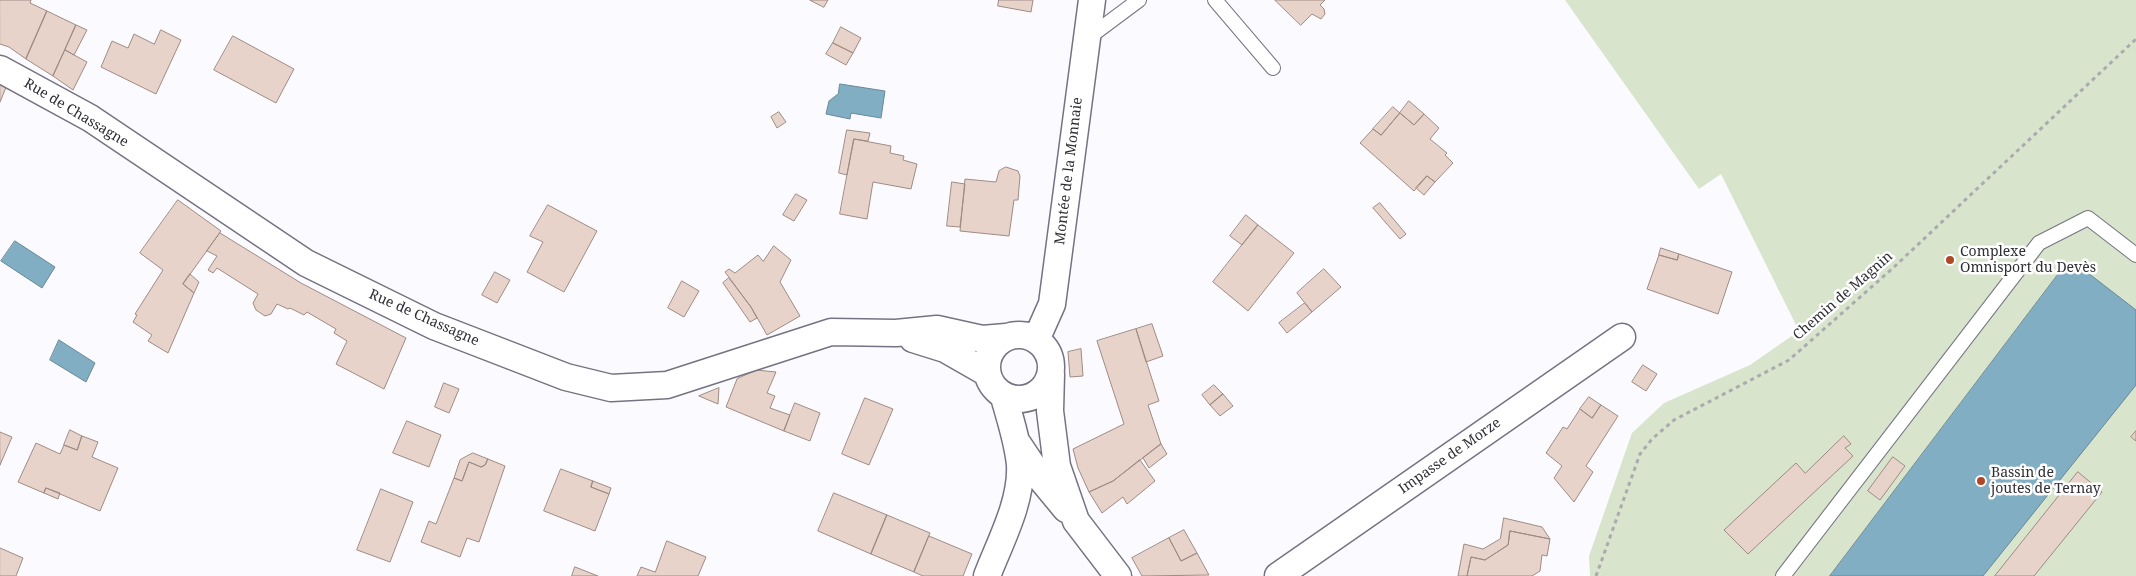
<!DOCTYPE html>
<meta charset="utf-8">
<style>
body{margin:0}
canvas{display:block;background:#fbfbff}
</style>
<canvas width="2136" height="576"></canvas>
<script>
const ctx = document.querySelector('canvas').getContext('2d');
ctx.lineJoin = 'round';
function paint(path, color) {
  ctx.fillStyle = color;
  ctx.fill(path, 'evenodd');
}
function strokePath(path, color, width, dash) {
  ctx.strokeStyle = color;
  ctx.lineWidth = width;
  ctx.lineCap = dash ? 'butt' : 'round';
  ctx.setLineDash(dash || []);
  ctx.stroke(path);
}
function label(font, color, halo, rows, align = 'center') {
  ctx.font = font + ' "Noto Serif",serif';
  ctx.lineWidth = 5;
  ctx.setLineDash([]);
  ctx.textBaseline = 'middle';
  ctx.strokeStyle = halo;
  ctx.fillStyle = color;
  for (const [text, x, y, turn = 0] of rows) {
    ctx.save();
    ctx.translate(x, y);
    ctx.rotate((+turn || 0) * Math.PI / 180);
    ctx.textAlign = isNaN(turn) ? turn : align;
    if (halo) ctx.strokeText(text, 0, 0);
    ctx.fillText(text, 0, 0);
    ctx.restore();
  }
}
const green = new Path2D(`
 M1565,0H2136V576H1590L1589,556L1632,433L1664,403L1750,365L1799,331L1721,174L1699,189Z`);
const water = new Path2D(`
 M840,84L885,91L881,118L851,113L850,119L826,114L829,101L838,94Z
 M15,241L55,267L42,288L1,261Z
 M2066,264L2079,266L2136,310V385L1983,576H1830Z
 M59,340L95,363L86,382L50,360Z`);
const building = new Path2D(`
 M0,0H31L30,3L47,11L26,59L9,47L0,44Z
 M810,0H828L824,7Z
 M999,0H1033L1031,12L998,6Z
 M1275,0H1325L1320,5L1324,9L1325,14L1321,19L1312,14L1301,25Z
 M47,11L76,25L53,76L26,59Z
 M76,25L87,30L74,55L65,50Z
 M841,27L861,38L853,53L833,43Z
 M161,30L181,40L156,94L101,67L112,41L128,48L134,34L154,44Z
 M233,36L294,69L276,103L214,70Z
 M833,43L853,53L846,65L826,54Z
 M65,50L87,62L73,90L53,76Z
 M0,81L7,85L0,102Z
 M1409,101L1424,114L1414,125L1400,113Z
 M1393,107L1400,113L1381,135L1373,129Z
 M779,112L786,122L777,128L771,117Z
 M1400,113L1414,125L1424,114L1439,128L1430,139L1447,153L1445,155L1453,163L1435,182L1427,176L1414,191L1360,143L1373,129L1381,135Z
 M847,130L870,133L868,141L854,139L847,175L839,173Z
 M854,139L891,146L890,153L904,156L903,160L917,164L911,189L873,182L867,219L840,214Z
 M1006,167L1018,171L1020,176L1018,200H1014L1009,236L960,231L965,179L996,182L999,171Z
 M1427,176L1435,182L1424,195L1416,188Z
 M952,182L965,184L960,227L947,226Z
 M796,194L807,200L794,221L783,215Z
 M178,200L221,231L183,284L194,293L168,353L148,341L152,335L133,322L137,315L135,314L163,270L140,253Z
 M1380,203L1406,234L1400,239L1373,208Z
 M548,205L597,231L564,292L527,272L543,242L530,236Z
 M1246,215L1258,225L1242,245L1230,236Z
 M1258,225L1294,253L1248,311L1213,282Z
 M220,233L301,283L406,338L384,389L336,364L347,341L334,333L336,329L307,312L304,315L290,308L288,309L277,304L271,314L265,316L256,310L253,303L258,294L217,268L213,273L208,270L217,256L207,251Z
 M774,246L791,260L780,282L800,316L767,335L751,307L725,272L729,269L735,273L758,255L763,261Z
 M1661,248L1679,254L1677,260L1659,255Z
 M1679,254L1732,272L1718,314L1647,289L1659,255L1677,260Z
 M1324,269L1341,287L1312,312L1297,293Z
 M495,272L510,280L497,303L482,295Z
 M190,274L199,282L194,293L183,284Z
 M729,278L751,307L757,318L750,322L723,283Z
 M682,281L699,291L684,317L668,308Z
 M1305,303L1312,312L1287,333L1279,323Z
 M1152,324L1163,356L1146,362L1136,329Z
 M1136,329L1159,401L1148,405L1161,444L1113,481L1089,492L1078,468L1073,449L1124,424L1097,341Z
 M1081,349L1083,376L1070,377L1068,352Z
 M1643,365L1657,374L1646,391L1632,382Z
 M757,370L776,372L767,393L775,396L770,408L790,415L784,431L726,407L737,379Z
 M444,383L459,389L449,413L435,407Z
 M1214,385L1223,394L1210,405L1202,395Z
 M719,388L718,404L699,396Z
 M1223,394L1233,406L1220,416L1210,405Z
 M1589,397L1601,405L1592,418L1580,409Z
 M865,398L893,409L869,465L842,454Z
 M795,403L820,413L810,441L784,431Z
 M1601,405L1618,416L1586,466L1593,472L1574,502L1554,478L1562,466L1546,453L1563,427L1567,429L1580,409L1592,418Z
 M407,421L441,435L429,467L393,453Z
 M70,430L82,436L77,450L64,445Z
 M2136,431V441L2131,437Z
 M0,432L12,437L0,465Z
 M82,436L98,442L92,457L118,468L100,511L46,488L44,493L18,482L36,443L60,454L64,445L77,450Z
 M1844,436L1851,444L1845,448L1853,456L1748,554L1724,530L1796,463L1805,473Z
 M1161,444L1167,454L1149,468L1143,458Z
 M473,453L488,459L485,465L481,467L469,462L462,481L454,478L460,460Z
 M1893,457L1905,466L1880,500L1868,491Z
 M488,459L505,466L479,542L467,538L460,557L421,542L429,521L436,524L454,478L462,481L469,462L481,467L485,465Z
 M1140,460L1155,481L1127,504L1123,497L1102,513L1089,492L1113,481Z
 M561,469L593,481L591,487L609,494L595,531L544,511Z
 M2078,472L2102,492L2034,576H1995Z
 M593,481L611,488L609,494L591,487Z
 M46,488L60,493L58,499L44,493Z
 M381,489L413,502L390,562L357,550Z
 M834,493L887,515L871,554L818,531Z
 M887,515L930,533L914,572L871,554Z
 M1504,518L1542,527L1550,539L1510,531L1508,545L1485,560L1471,557L1467,576H1458L1464,544L1483,549L1500,539Z
 M1184,530L1197,553L1181,561L1169,538Z
 M1510,531L1550,539L1547,556L1542,555L1540,571L1532,576H1467L1471,557L1485,560L1508,545Z
 M929,536L972,554L963,576H923L914,572Z
 M1169,538L1181,561L1197,553L1209,575L1142,576L1132,558Z
 M667,541L706,557L698,576H637L641,567L655,572Z
 M0,548L23,558L16,576H0Z
 M575,567L598,576H572Z`);
const path = new Path2D(`
 M1596,576L1640,454L1652,439L1674,420L1789,360L1893,268L2136,39`);
const lane = new Path2D(`
 M1215,0L1273,68
 M1088,38L1139,0
 M1783,576L2039,243L2088,218L2136,255`);
const street = new Path2D(`
 M0,69L90,118L306,263L434,326L566,377L611,388L667,385L831,332L896,333L937,329L982,339L1006,337
 M987 367a32 32 0 1 1 64 0a32 32 0 1 1-64 0Z
 M913,339L945,349L987,373
 M1036,340L1052,304L1092,0
 M1051,374L1050,411L1057,466L1076,521L1118,576
 M1018,444L1042,480L1066,509
 M987,576C1000,542 1022,502 1020,465C1018,442 1010,419 1004,397
 M1278,576L1622,337`);
const markers = [
 [1950,260,5,"#af4727"],
 [1981,481,5,"#af4727"]
];
const streetNames = [
 ["Rue de Chassagne",76,113,31],
 ["Montée de la Monnaie",1069,171,-83],
 ["Chemin de Magnin",1843,296,-41],
 ["Rue de Chassagne",424,318,24],
 ["Impasse de Morze",1450,456,-35]
];
const poiNames = [
 ["Complexe",1960,252],
 ["Omnisport du Devès",1960,268],
 ["Bassin de",1991,473],
 ["joutes de Ternay",1991,489]
];
paint(green, '#d8e4cb');
paint(water, '#81aec3');
strokePath(water, '#688898', 1);
paint(building, '#e8d3cb');
strokePath(building, '#9e8b83', 1);
strokePath(lane, '#757383', 16);
strokePath(street, '#757383', 29);
strokePath(path, '#aaaaaf', 3, [4, 4]);
strokePath(lane, '#fff', 14);
strokePath(street, '#fff', 26);
for (const [x, y, r, color] of markers) {
  const dot = new Path2D();
  dot.arc(x, y, r, 0, 2 * Math.PI);
  ctx.fillStyle = color;
  ctx.fill(dot);
  strokePath(dot, '#fff', 2);
}
label('14px', '#2f2e35', '#fff', streetNames);
label('14px', '#2f2e35', '#fff', poiNames, 'left');
</script>
